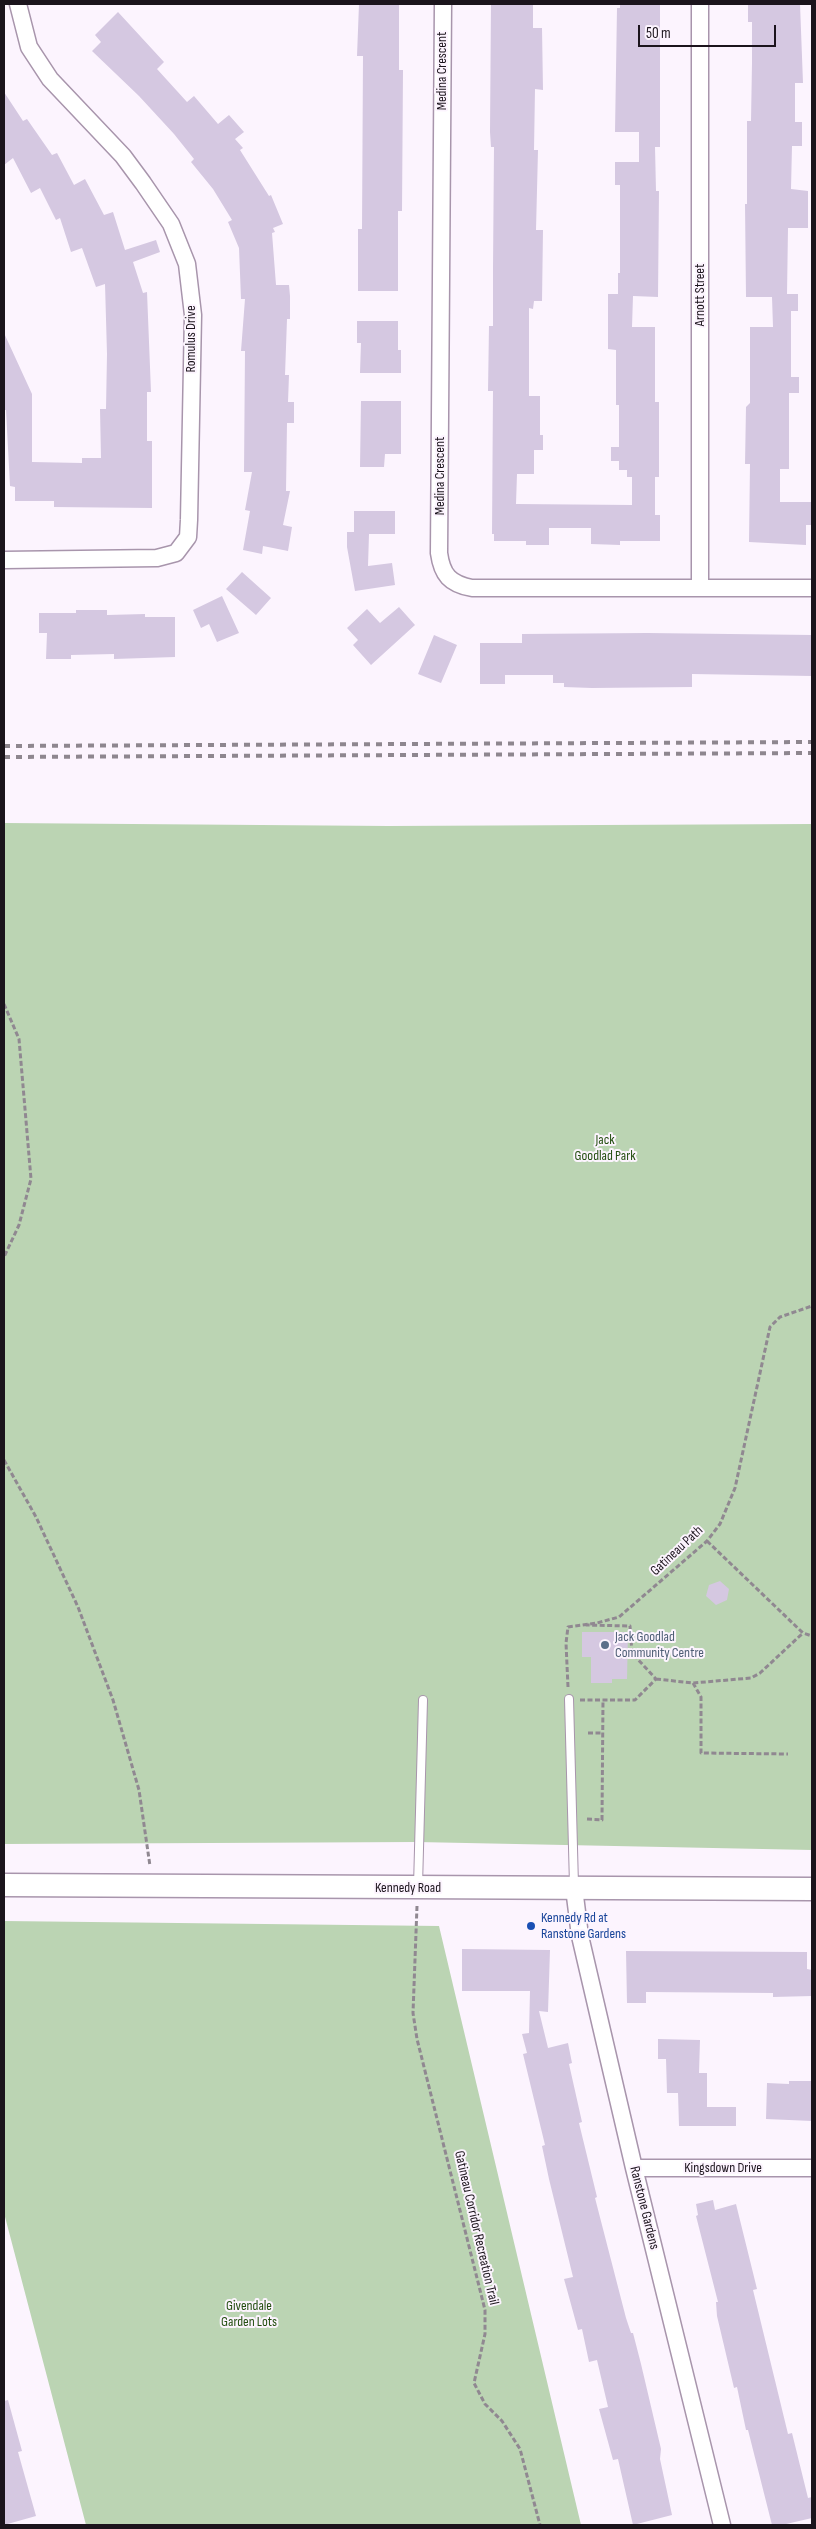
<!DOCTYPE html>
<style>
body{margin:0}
#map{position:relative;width:816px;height:2529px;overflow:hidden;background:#fcf4fe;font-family:"Sofia Sans Condensed",sans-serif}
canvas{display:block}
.frame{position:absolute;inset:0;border:5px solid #1b141c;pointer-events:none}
.scale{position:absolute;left:638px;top:25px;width:138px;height:22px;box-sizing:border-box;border:2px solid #1b141c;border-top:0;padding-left:6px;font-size:15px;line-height:18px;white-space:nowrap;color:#1b141c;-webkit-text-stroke:4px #fcf4fe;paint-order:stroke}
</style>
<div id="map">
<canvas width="816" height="2529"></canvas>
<div class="frame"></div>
<div class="scale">50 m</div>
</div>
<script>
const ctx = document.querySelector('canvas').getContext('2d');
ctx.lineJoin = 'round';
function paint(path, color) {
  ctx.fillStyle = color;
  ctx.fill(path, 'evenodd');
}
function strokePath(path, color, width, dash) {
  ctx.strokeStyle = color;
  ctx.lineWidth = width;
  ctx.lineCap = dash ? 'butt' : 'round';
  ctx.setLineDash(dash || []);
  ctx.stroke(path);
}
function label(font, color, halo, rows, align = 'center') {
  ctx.font = font + ' "Sofia Sans Condensed",sans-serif';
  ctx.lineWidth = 4;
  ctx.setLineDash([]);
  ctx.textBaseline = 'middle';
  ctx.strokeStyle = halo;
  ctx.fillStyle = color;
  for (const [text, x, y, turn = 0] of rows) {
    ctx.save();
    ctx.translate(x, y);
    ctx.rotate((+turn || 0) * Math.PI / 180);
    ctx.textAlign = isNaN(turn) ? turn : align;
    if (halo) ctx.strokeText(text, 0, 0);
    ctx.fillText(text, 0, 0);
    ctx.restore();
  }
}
const green = new Path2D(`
 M4,823L389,826L812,824V1850L417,1842L4,1844Z
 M4,1921L439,1926L581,2525H86L4,2213Z`);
const building = new Path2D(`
 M359,4H399V70H403L402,211H398V291H358V229H362L363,56H357Z
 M491,4H533V28H542L543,90L535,89L534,150H538L536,230H543L542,301H534L533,309L529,308V396H540V435H543V450H534V474H517L516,504L632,505V477H627V470H619V461H611V447H619V405H616V350L608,349V294H618V273H620V185H615V162H639V132H615L617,8H620V4H660V147H655L656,191H659L658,297L633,296L632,327H655V402H659V477H655V515H660V541H620V545L591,544V528H549V545H526V541H494V534H492L493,391H488L489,326H493V268L494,147H491L490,132Z
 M748,4H800L803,83H795V122H802V146H792L791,189L808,191V228H788L787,294H798V311H791V377H799V393H789V469H780V502H812V525H806V545L749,542L750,464H745L746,407L750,403V327H773L772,297H746L745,204H747V121H751L752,63V22H748Z
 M118,12L164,62L157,69L187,102L194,96L218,124L229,115L244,132L235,139L243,148L240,150L269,196L271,195L283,224L273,228L275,232L272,233L276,285H289L290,296V319H287L285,375H289L288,402H294V423H287L286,491H290L283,525L292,527L288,551L263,546L262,554L243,550L250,511L245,510L252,472H244L245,351H241L245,299H241L239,248L228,222L232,220L213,189L191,162L194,159L174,134L139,96L92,51L101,42L95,35Z
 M4,92L23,121L27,119L52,155L57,153L74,185L85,179L104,215L113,212L125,250L156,240L160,252L133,262L143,293L147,292L151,392H147V441H152V508L54,507V501H15V487L10,486L6,410H4V333L32,394V462L82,463V458H101L100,409H106L107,354L105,284L96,287L82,248L71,252L60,218L56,220L40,188L31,193L13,158L4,165Z
 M357,321H398V350H401V373H360L361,343H357Z
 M361,401H401V454H385L384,467H360Z
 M354,511H395V534H369L368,566L392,563L395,585L355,591L347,547V532H354Z
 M242,572L271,598L256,615L226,589Z
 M222,596L239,633L217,642L209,624L201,628L193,610Z
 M399,607L415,625L371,665L353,645L358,640L347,628L367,609L380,623Z
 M76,610H107V615L145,614V617H175V657L114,659V654L71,655V659H46L47,633H39V613H76Z
 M647,633L812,635V676L692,674V687L592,688L564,687V683H553V675H505V684H480V643H522V634Z
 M434,635L457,645L441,683L418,674Z
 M720,1581L729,1589L727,1600L716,1605L706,1596L709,1585Z
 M582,1632H628L627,1679H612V1683H591V1657H582Z
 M462,1949L550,1950L548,2012L539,2011L548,2048L568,2043L572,2063L569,2064L582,2122L579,2123L597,2197L595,2198L626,2318L631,2333H633L641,2364L661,2449L660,2459L672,2515L633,2525L618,2459L613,2460L599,2409L608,2407L597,2360L589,2362L582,2329L578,2330L569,2297L564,2279L573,2277L549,2179L542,2146L545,2145L523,2054L527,2053L522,2034L529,2033L530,1991H462Z
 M626,1951L807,1952V1969L812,1970V1996L773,1997V1993L646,1992V2003H627Z
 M658,2039L700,2040L699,2073H707V2107H736V2126H679L678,2093H667L666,2059H658Z
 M789,2081H812V2121L766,2119L767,2083L789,2084Z
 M713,2200L715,2210L736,2204L757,2289L753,2290L788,2434L792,2433L808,2498L812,2497V2518L782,2525H772L748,2430H746L737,2387L734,2388L717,2316L716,2302H718L696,2216L698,2215L696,2204Z
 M8,2400L22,2451L18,2452L36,2516L4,2525V2401Z`);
const path = new Path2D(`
 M4,1004L19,1039L31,1179L19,1225L4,1257
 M4,1460L36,1517L78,1607L113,1700L139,1790L150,1866
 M707,1541L803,1633L812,1636
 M656,1679L693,1683L751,1678L760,1673L803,1633
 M693,1683L701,1697V1753L788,1754
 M568,1687L566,1643L568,1627L597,1623L619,1617L707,1541L720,1524L735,1488L770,1327L780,1317L812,1306
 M580,1700H635L656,1679L632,1653L630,1626L586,1625
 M588,1733H603
 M587,1819L602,1820L603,1700
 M417,1906L413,2013L417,2039L485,2310V2334L474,2383L485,2404L502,2421L520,2449L540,2525`);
const lane = new Path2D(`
 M569,1699L574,1885
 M418,1886L423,1700`);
const street = new Path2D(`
 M443,4L439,553C442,575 450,584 472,588H812
 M4,560L157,558L176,553L188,537L189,520L193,315L187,264L171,224L143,183L123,156L50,79L29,47L18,4
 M700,587V4
 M574,1888L580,1936L634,2168L722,2525
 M634,2168H812`);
const secondary = new Path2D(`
 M4,1885L812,1889`);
const rail = new Path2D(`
 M4,746L812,742
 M4,757L812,753`);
const markers = [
 [605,1645,5,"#5c6f8a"],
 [531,1926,5,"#1a4fb4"]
];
const streetNames = [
 ["Medina Crescent",442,71,-90],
 ["Arnott Street",700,295,-90],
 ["Romulus Drive",191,339,-90],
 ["Medina Crescent",440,476,-90],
 ["Gatineau Path",677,1551,-43],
 ["Kennedy Road",408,1888],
 ["Kingsdown Drive",723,2168],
 ["Ranstone Gardens",644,2208,76],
 ["Gatineau Corridor Recreation Trail",476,2228,77]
];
const parkNames = [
 ["Jack",605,1140],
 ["Goodlad Park",605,1156],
 ["Givendale",249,2306],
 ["Garden Lots",249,2322]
];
const serviceNames = [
 ["Jack Goodlad",615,1637],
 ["Community Centre",615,1653]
];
const transitNames = [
 ["Kennedy Rd at",541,1918],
 ["Ranstone Gardens",541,1934]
];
paint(green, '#bbd4b3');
paint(building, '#d5c8e1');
strokePath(lane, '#a895ac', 10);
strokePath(street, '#a895ac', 19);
strokePath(secondary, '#a895ac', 25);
strokePath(path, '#908891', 3, [5, 2.5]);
strokePath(lane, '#fff', 8);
strokePath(street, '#fff', 16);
strokePath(secondary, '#fff', 22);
strokePath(rail, '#8e868f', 4, [6, 6]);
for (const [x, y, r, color] of markers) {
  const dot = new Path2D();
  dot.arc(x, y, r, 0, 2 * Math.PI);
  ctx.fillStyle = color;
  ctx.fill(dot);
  strokePath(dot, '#fcf4fe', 2);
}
label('14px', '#1b141c', '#fcf4fe', streetNames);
label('14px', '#234e10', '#fcf4fe', parkNames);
label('14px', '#4e5e75', '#fcf4fe', serviceNames, 'left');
label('14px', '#164399', '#fcf4fe', transitNames, 'left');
</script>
